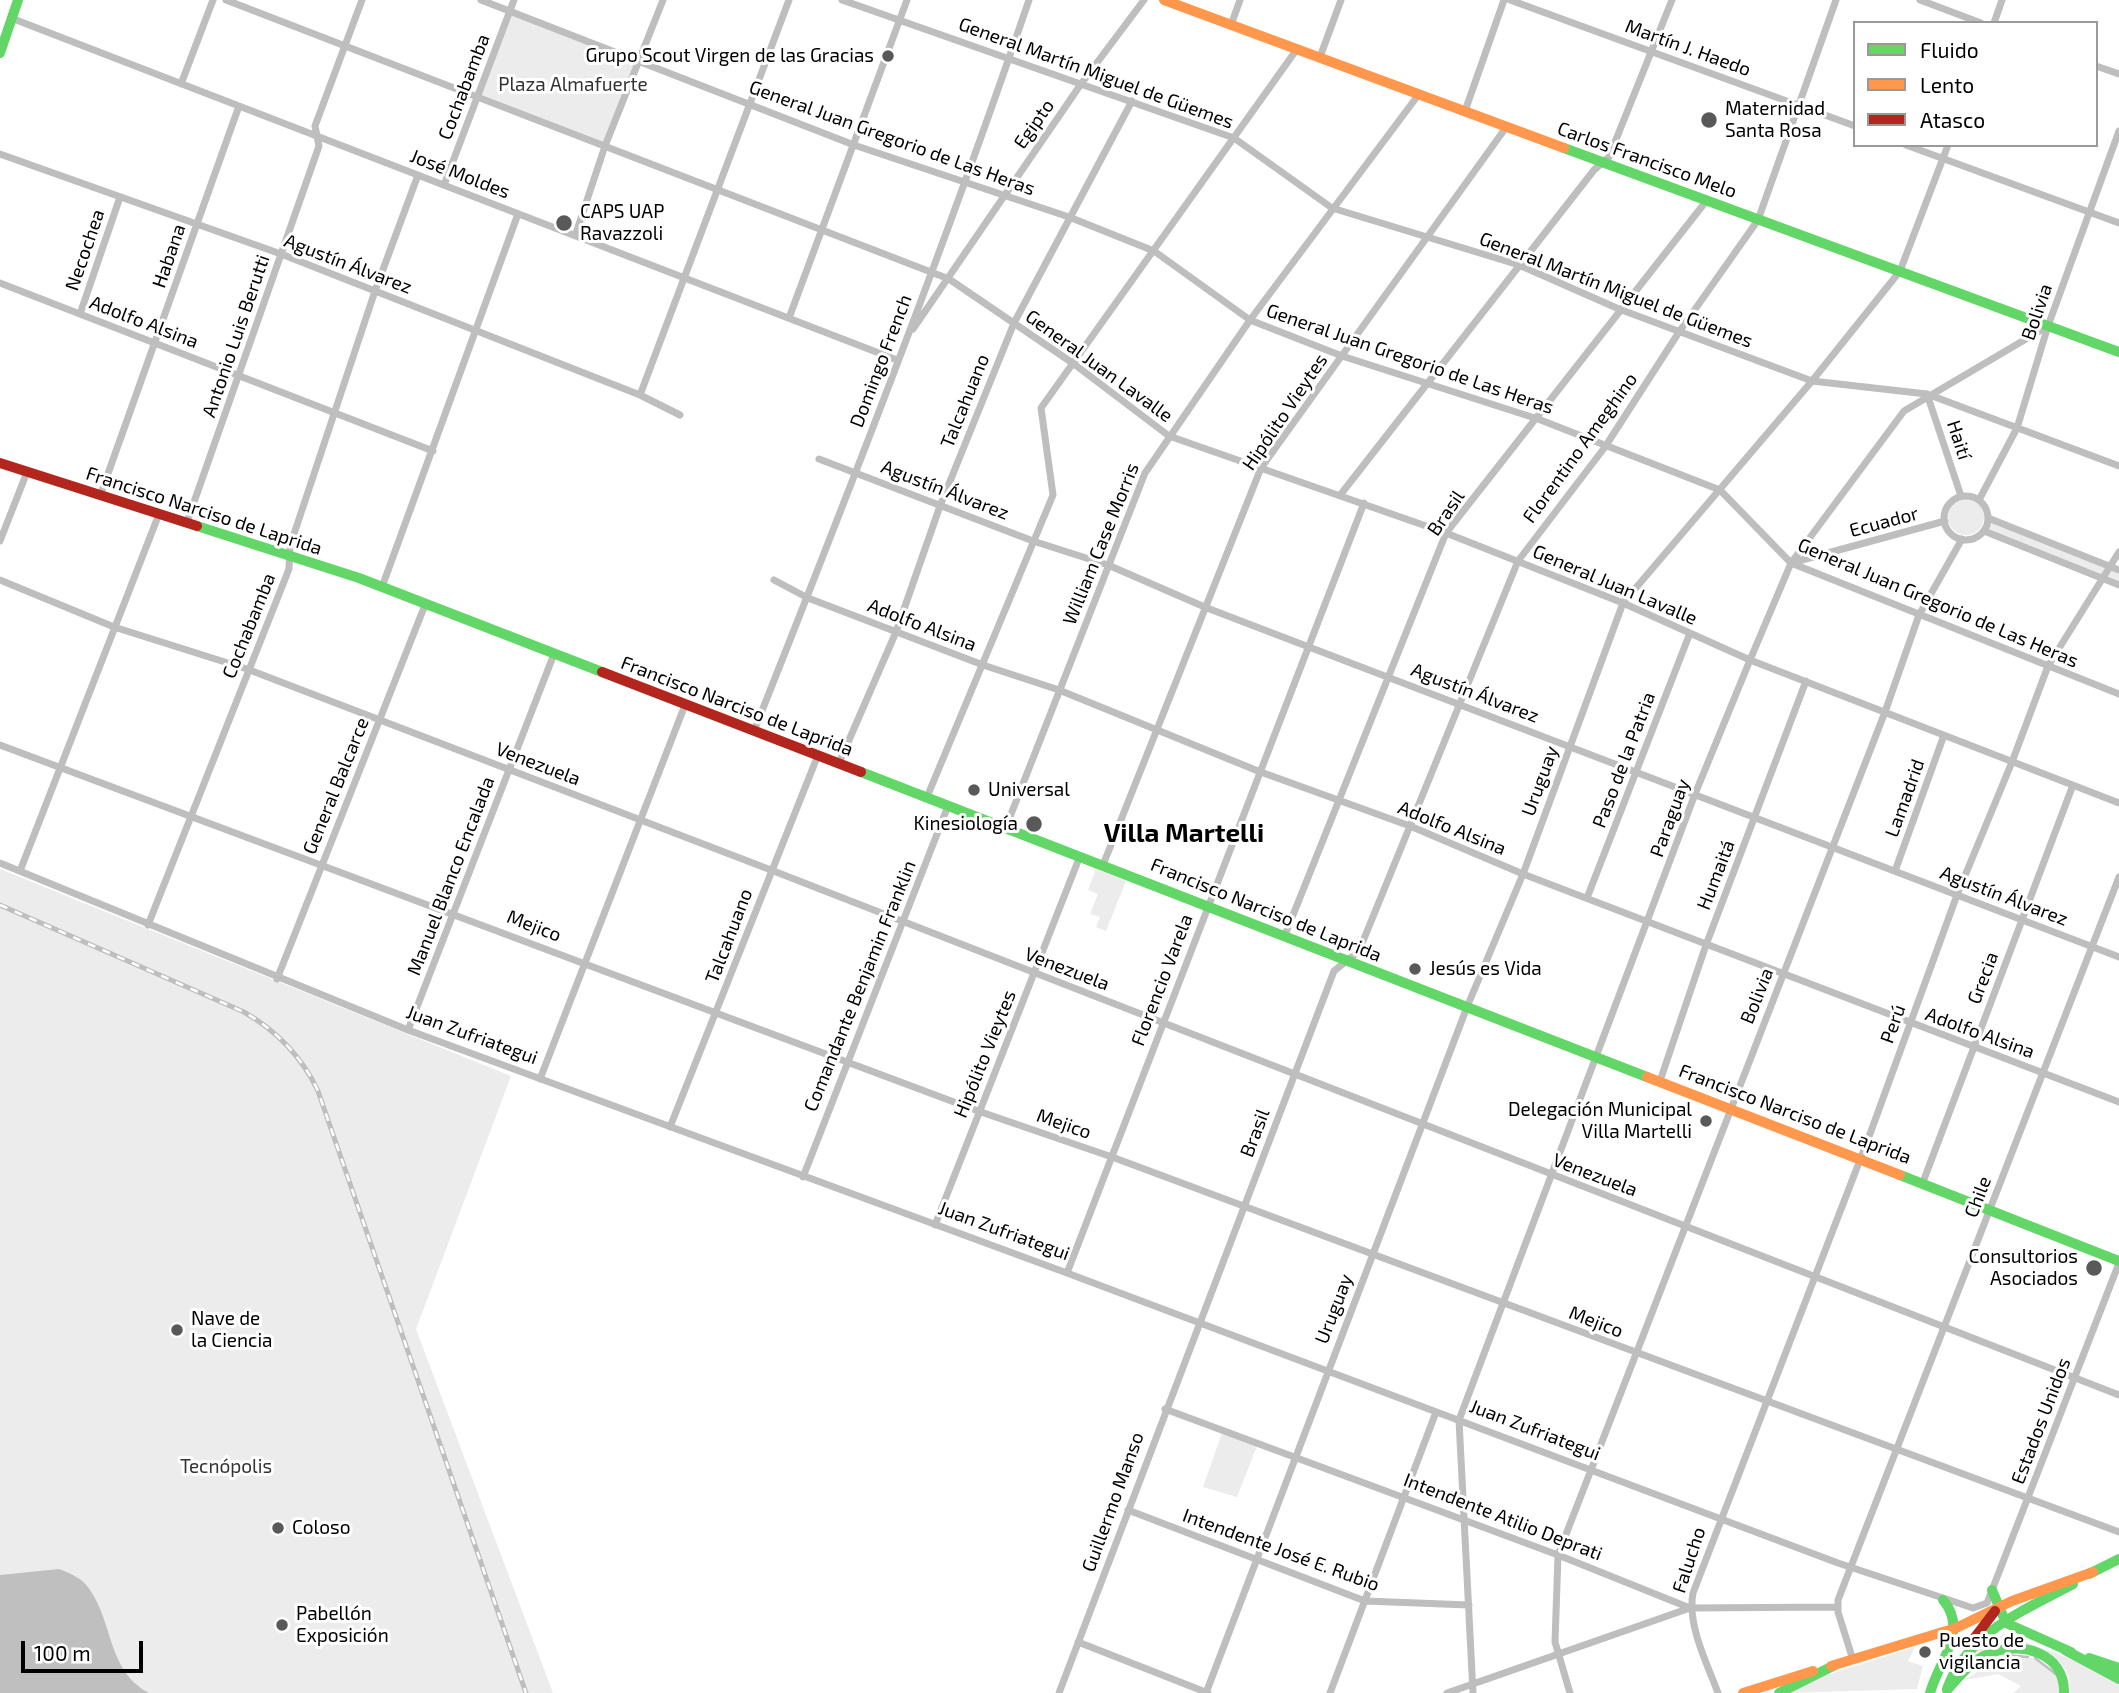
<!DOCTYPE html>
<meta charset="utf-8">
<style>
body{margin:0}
#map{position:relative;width:2119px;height:1693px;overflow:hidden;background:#fff;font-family:"Exo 2",sans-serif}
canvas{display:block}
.legend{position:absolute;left:1853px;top:21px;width:245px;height:126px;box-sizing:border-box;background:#fff;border:2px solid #999;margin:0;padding:9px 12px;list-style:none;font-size:21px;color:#000}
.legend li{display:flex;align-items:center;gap:14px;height:35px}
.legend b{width:35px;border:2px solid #999}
.scale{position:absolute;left:21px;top:1641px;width:122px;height:32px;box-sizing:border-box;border:4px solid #000;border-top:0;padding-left:9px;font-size:21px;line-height:24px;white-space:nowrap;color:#000;-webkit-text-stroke:5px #fff;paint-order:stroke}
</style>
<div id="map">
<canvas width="2119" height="1693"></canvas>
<ul class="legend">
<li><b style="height:9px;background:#63d668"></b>Fluido</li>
<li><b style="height:9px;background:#ff974d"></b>Lento</li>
<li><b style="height:9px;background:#b3261e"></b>Atasco</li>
</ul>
<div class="scale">100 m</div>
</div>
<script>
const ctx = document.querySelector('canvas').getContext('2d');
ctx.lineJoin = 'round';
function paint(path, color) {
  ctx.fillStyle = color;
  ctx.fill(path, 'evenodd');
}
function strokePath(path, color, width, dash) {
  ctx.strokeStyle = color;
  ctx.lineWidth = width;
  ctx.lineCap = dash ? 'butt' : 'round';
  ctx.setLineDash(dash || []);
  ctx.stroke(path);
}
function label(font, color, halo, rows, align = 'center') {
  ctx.font = font + ' "Exo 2",sans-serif';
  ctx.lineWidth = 6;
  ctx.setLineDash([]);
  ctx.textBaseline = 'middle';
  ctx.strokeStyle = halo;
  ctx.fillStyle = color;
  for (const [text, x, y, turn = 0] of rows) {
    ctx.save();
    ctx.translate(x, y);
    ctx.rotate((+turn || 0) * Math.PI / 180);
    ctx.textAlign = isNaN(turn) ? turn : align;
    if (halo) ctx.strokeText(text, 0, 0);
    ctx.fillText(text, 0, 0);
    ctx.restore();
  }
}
const green = new Path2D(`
 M512,15L635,63L603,143L480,94Z
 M1948 517a18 18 0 1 1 36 0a18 18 0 1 1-36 0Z
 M1988,518L2119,570V585L1984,531Z
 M0,869L511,1076L416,1329L553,1693H0Z
 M1096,869L1126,881L1106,931L1096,927L1100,917L1090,914L1098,894L1088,890Z
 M1222,1433L1257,1446L1237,1497L1203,1487Z
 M2004,1634L2071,1659L2119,1685V1693H2069C2074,1664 2053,1658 2032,1646L1967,1660L1980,1645Z
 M1915,1647L1908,1661L1923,1666L1917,1689L1786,1693L1824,1676Z
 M2004,1654C2030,1656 2042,1658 2060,1677L2061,1693H2013L2021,1686L1998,1674L1965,1680Z`);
const water = new Path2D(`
 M59,1569C69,1573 80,1577 87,1586C114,1620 106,1670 149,1693H0V1575Z`);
const stream = new Path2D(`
 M2007,1655L2028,1657
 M2035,1658L2057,1675`);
const street = new Path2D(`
 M226,0L949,279L1074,364L1169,436L1446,533L1623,603L1750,660L2119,803
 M481,0L854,145L1069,217L1154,251L1250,320L1342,356L1538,419L1720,490L1791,563L2119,694
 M842,0L1234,138L1332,208L1519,265L1619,309L1812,381L1927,394L2119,466
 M1510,0L1855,126
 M1920,0L1981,23
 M11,18L897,360
 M1994,23L2002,0
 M1231,25L1240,0
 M1320,57L1341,0
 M2096,66L2119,74
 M181,84L213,0
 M1465,111L1504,0
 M1906,145L2119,223
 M0,154L281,254L640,395L680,415
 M444,185L514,0
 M575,236L605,146L663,0
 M0,283L433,451
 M80,314L120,197
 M789,318L907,0
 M913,329L1081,84L1144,0
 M1927,394L1961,496
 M640,395L789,0
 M819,459L1033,541L1108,565L1207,608L2119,957
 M1341,494L1594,170L1609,157L1672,0
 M100,496L239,106
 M1944 518a22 22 0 1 1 44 0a22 22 0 1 1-44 0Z
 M1979,500L2017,428L2048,326L2119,131
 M1988,518L2119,570
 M187,522L319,146L315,126L362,0
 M1984,531L2119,585
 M0,541L27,472
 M1791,563L1945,521
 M0,580L114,627L247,669L771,870L2119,1395
 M774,580L808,598L983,665L1059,690L1258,771L1410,826L1523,874L2119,1102
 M382,587L518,214
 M754,731C850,489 945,246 1029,0
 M0,745L978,1111L1112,1157L2119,1532
 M839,763L896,632L940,506L1014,323L1132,101
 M927,797L1053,495L1041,408L1297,49
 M1006,827L1145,473L1250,320L1419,94
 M0,863L408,1030L1067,1273L1838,1563L1973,1608L1987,1603L2119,1263
 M1103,865L1261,468L1507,126
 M20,871L159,514
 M1895,871L1944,735
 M1587,898L1690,633
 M148,925L289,569L290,546L375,291L418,175
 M1285,935L1446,533L1707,200
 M277,979L425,605
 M408,1030L554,654
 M540,1079L685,705
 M1660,1081L1706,945L1806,681
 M670,1127L818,755
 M803,1177L948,806
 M1923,1182L2073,785
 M935,1225L1080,856
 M1067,1273L1364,503
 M1165,1409L1558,1555L1690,1608
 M1128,1510L1365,1601L1469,1605
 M1078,1642L1208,1693
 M1853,1660L1838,1612V1600L2119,877
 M1059,1693L1334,971L1359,951L1518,561L1605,447L1679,332L1758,220L1836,0
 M1206,1693L1467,1007L1523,874L1623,603L1812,381L1900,271L1948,145
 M1330,1693L1436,1412
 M1447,1693L1690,1608L1837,1607
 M1473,1693L1459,1420L1695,794L1750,660L1791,563L1904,411L2048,326
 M1570,1693L1555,1642L1558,1555L1885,712L1919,615L1962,539
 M1718,1693C1707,1663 1687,1625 1693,1593L1870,1134L1957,895L2012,762L2048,666L2119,552`);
const fast = new Path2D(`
 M0,53L18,0
 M1564,148L2119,352
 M197,526L359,578L602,672
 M861,772L1647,1077
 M1900,1175L2119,1261
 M2089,1574L2119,1559
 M1992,1590L2006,1623L2071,1652
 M2065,1650L2119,1679
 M2089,1658L2119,1668
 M1947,1689C1968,1632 2023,1611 2073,1584
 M1947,1690C1959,1677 1971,1661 1988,1654C2021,1640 2065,1653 2064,1693
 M1779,1693L1835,1665
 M1930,1693C1939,1661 1969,1630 1943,1600`);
const slow = new Path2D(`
 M1164,0L1564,148
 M1647,1077L1900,1175
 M1831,1666L1956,1628L2012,1601L2093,1572
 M1743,1693L1813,1671`);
const jam = new Path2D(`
 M0,463L197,526
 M602,672L861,772
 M1972,1641L1995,1611`);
const rail = new Path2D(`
 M0,905L244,1012C277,1031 302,1057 318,1091L526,1693`);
const markers = [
 [888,56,7,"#595959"],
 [1709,120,9,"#595959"],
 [564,223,9,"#595959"],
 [974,790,7,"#595959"],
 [1034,824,9,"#595959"],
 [1415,969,7,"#595959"],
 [1706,1121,7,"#595959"],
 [2094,1268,9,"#595959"],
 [177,1330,7,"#595959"],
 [278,1528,7,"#595959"],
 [282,1625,7,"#595959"],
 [1925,1652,7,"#595959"]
];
const streetNames = [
 ["Martín J. Haedo",1688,48,20],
 ["General Martín Miguel de Güemes",1096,73,20],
 ["Cochabamba",464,87,-69],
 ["Egipto",1034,124,-55],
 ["General Juan Gregorio de Las Heras",892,138,20],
 ["Carlos Francisco Melo",1647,160,20],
 ["José Moldes",460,174,21],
 ["Necochea",85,250,-71],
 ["Habana",169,256,-71],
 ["Agustín Álvarez",348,264,21],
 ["General Martín Miguel de Güemes",1616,290,21],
 ["Bolivia",2037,312,-71],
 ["Adolfo Alsina",144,322,21],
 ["Antonio Luis Berutti",236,336,-71],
 ["General Juan Gregorio de Las Heras",1410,359,19],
 ["Domingo French",881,361,-69],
 ["General Juan Lavalle",1099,366,36],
 ["Talcahuano",965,401,-68],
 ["Hipólito Vieytes",1285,412,-56],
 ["Haití",1959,440,72],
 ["Florentino Ameghino",1580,448,-54],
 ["Agustín Álvarez",945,490,21],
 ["Francisco Narciso de Laprida",204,511,18],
 ["Brasil",1446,513,-56],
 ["Ecuador",1884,522,-15],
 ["William Case Morris",1101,544,-68],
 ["General Juan Lavalle",1615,585,23],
 ["General Juan Gregorio de Las Heras",1938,603,23],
 ["Adolfo Alsina",922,625,21],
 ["Cochabamba",249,626,-68],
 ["Agustín Álvarez",1475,693,21],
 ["Francisco Narciso de Laprida",737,706,21],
 ["Paso de la Patria",1624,760,-69],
 ["Venezuela",538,764,21],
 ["Uruguay",1540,781,-70],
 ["General Balcarce",336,786,-68],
 ["Lamadrid",1905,798,-70],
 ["Paraguay",1670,818,-70],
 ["Adolfo Alsina",1452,828,22],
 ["Humaitá",1716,875,-69],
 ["Manuel Blanco Encalada",451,876,-69],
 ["Agustín Álvarez",2004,896,21],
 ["Francisco Narciso de Laprida",1266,910,22],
 ["Mejico",534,926,21],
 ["Talcahuano",729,936,-69],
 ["Venezuela",1067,969,21],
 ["Grecia",1983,978,-69],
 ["Florencio Varela",1162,980,-69],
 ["Comandante Benjamin Franklin",860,986,-68],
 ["Bolivia",1757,996,-68],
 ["Perú",1893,1024,-70],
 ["Adolfo Alsina",1980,1033,20],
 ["Juan Zufriategui",472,1035,20],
 ["Hipólito Vieytes",985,1054,-68],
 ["Francisco Narciso de Laprida",1795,1114,21],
 ["Mejico",1064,1124,19],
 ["Brasil",1255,1133,-69],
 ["Venezuela",1595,1175,21],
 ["Chile",1978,1197,-69],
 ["Juan Zufriategui",1004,1231,20],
 ["Uruguay",1334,1309,-69],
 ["Mejico",1596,1322,21],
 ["Estados Unidos",2041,1421,-69],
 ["Juan Zufriategui",1535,1430,21],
 ["Guillermo Manso",1113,1502,-70],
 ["Intendente Atilio Deprati",1503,1517,21],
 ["Intendente José E. Rubio",1281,1550,20],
 ["Falucho",1689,1560,-72]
];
const poiNames = [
 ["Grupo Scout Virgen de las Gracias",874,56,"right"],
 ["Maternidad",1725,109],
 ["Santa Rosa",1725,131],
 ["CAPS UAP",580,212],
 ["Ravazzoli",580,234],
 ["Universal",988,790],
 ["Kinesiología",1018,824,"right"],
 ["Jesús es Vida",1429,969],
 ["Delegación Municipal",1692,1110,"right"],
 ["Villa Martelli",1692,1132,"right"],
 ["Consultorios",2078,1257,"right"],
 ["Asociados",2078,1279,"right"],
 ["Nave de",191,1319],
 ["la Ciencia",191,1341],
 ["Coloso",292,1528],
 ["Pabellón",296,1614],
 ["Exposición",296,1636],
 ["Puesto de",1939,1641],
 ["vigilancia",1939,1663]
];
const parkNames = [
 ["Plaza Almafuerte",573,85],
 ["Tecnópolis",226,1467]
];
const districtNames = [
 ["Villa Martelli",1184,833]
];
paint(green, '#ececec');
paint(water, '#bfbfbf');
strokePath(stream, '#bfbfbf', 2.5);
strokePath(street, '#bebebe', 7);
strokePath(fast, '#63d668', 10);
strokePath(slow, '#ff974d', 10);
strokePath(jam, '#b3261e', 10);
strokePath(rail, '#bebebe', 5);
strokePath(rail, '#fff', 2.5, [8]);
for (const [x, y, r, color] of markers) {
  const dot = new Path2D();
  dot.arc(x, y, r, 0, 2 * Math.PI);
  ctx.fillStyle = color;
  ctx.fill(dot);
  strokePath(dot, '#fff', 2.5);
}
label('19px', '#000', '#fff', streetNames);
label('19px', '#000', '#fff', poiNames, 'left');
label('19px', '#333', '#fff', parkNames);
label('bold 26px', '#000', '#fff', districtNames);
</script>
